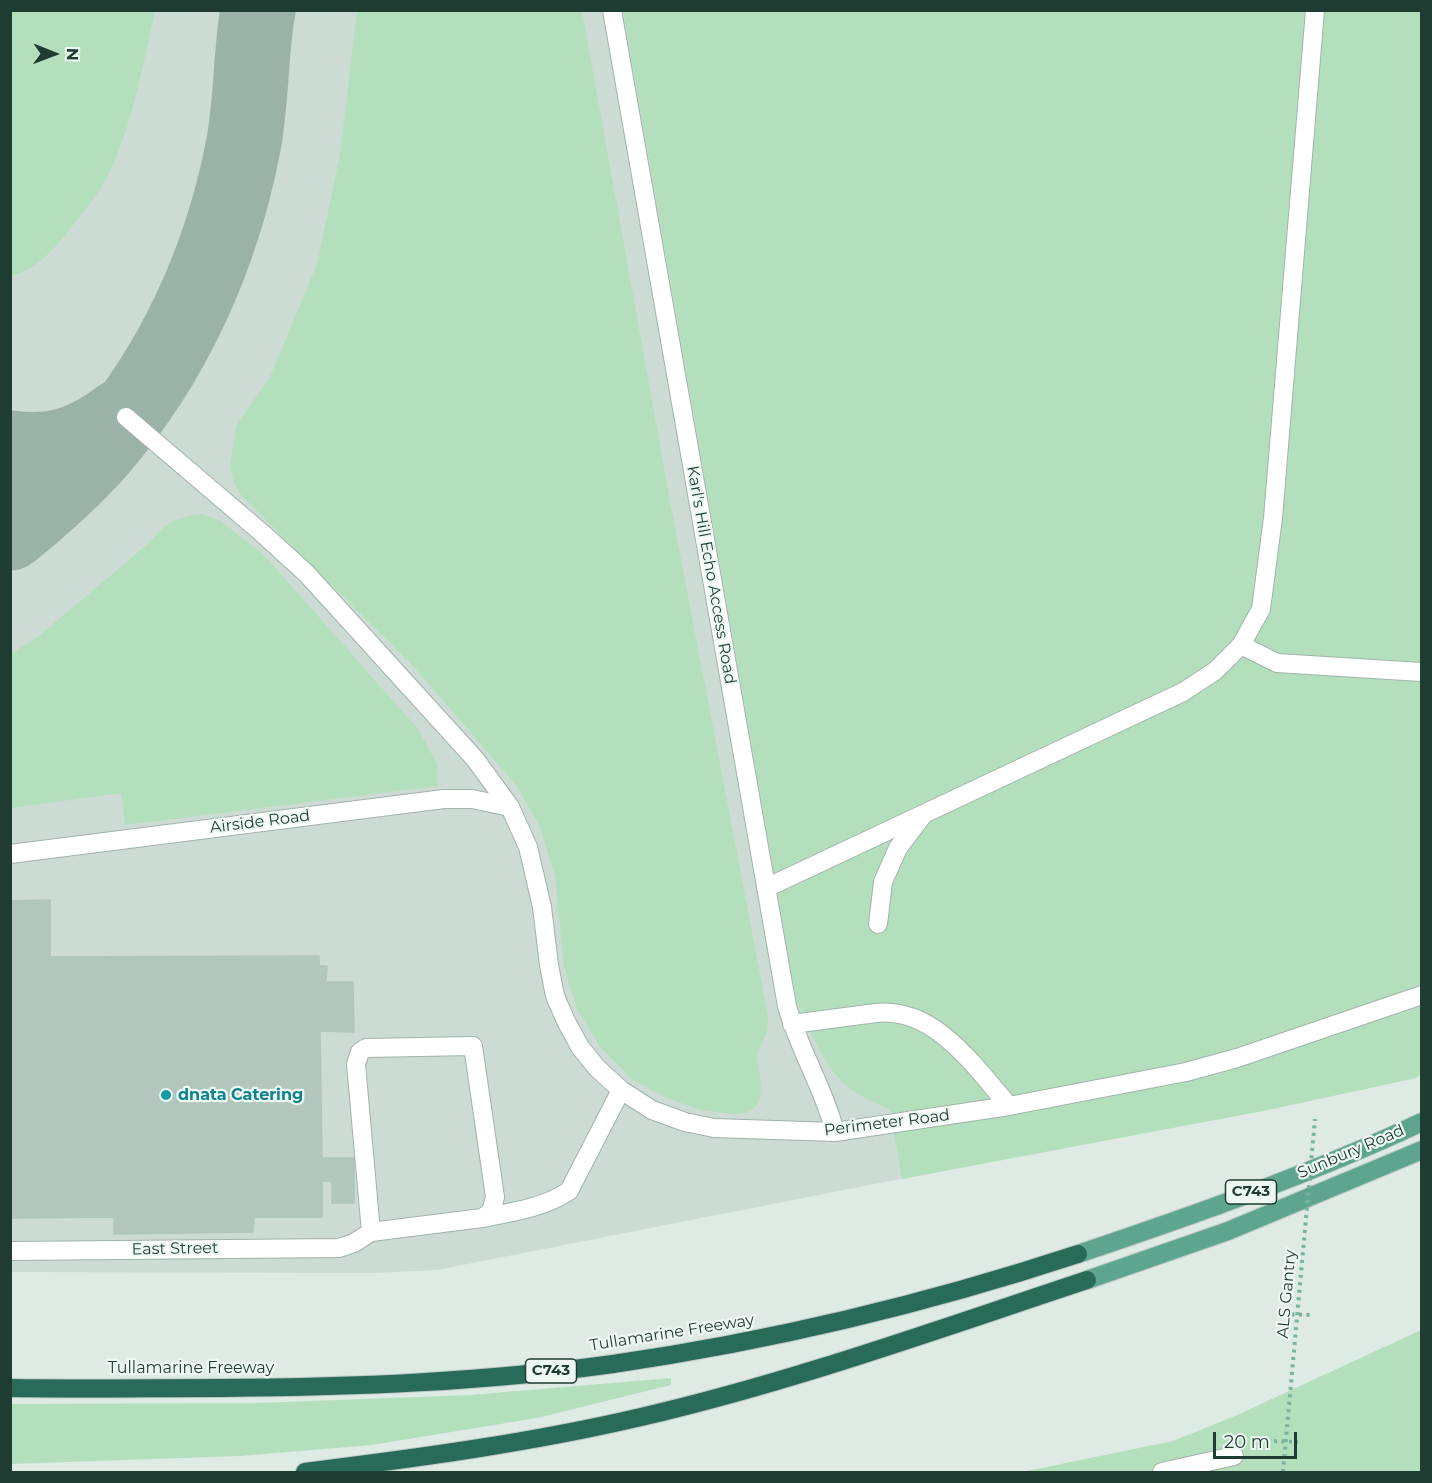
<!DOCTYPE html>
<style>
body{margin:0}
#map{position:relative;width:1432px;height:1483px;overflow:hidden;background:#deebe4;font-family:Montserrat,sans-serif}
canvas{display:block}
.frame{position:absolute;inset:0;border:12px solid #1e3c32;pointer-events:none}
.north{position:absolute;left:24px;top:24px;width:60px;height:60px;-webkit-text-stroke:4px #eef8f2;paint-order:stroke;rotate:91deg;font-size:16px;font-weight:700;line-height:24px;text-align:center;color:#1e3c32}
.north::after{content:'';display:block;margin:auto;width:21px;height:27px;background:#1e3c32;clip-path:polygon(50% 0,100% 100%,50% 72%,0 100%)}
.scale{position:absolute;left:1213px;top:1432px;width:84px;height:27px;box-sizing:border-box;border:3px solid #1e3c32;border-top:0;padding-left:8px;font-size:18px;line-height:21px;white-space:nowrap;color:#1e3c32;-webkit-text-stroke:4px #eef8f2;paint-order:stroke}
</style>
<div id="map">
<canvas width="1432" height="1483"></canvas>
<div class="frame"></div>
<div class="north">N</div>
<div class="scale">20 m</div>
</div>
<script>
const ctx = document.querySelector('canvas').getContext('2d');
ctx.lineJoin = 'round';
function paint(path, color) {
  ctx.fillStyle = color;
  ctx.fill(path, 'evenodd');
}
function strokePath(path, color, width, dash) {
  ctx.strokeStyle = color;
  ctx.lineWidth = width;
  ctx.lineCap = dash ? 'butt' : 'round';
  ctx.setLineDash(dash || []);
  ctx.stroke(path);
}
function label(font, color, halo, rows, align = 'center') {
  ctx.font = font + ' Montserrat,sans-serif';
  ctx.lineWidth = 4.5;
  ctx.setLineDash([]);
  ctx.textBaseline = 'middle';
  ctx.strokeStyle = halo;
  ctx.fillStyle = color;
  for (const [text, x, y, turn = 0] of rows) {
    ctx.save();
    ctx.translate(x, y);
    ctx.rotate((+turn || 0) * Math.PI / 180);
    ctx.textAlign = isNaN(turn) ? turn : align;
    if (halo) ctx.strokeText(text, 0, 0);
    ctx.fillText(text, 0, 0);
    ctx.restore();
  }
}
const built = new Path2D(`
 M11,11H1421V1074L1416,1078L1263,1111L1012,1157L437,1270L374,1273L11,1272Z`);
const green = new Path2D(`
 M11,10L155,11C143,64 134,119 111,169C101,191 85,210 70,229C53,250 37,269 11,276Z
 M357,11H582L671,507L768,1016L767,1031L757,1055L761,1085L760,1098L756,1107L747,1112L733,1114L700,1110L663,1096L633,1080L600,1047L577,1008L564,968L555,876L540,827L517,786L415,668L241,495L234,483L230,467L236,426L270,377L317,264L340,155Z
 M623,11H1421V1074L1416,1078L1263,1111L902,1179L890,1110C877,1103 863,1098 852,1090C826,1073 808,1026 796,998Z
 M201,514L219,520L263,554L418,729L437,764L438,786L125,825L121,793L11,808V654L39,636L149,543C166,523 175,517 201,514Z
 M1421,1330V1472H1022L1173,1441L1235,1416Z
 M671,1378V1385L537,1418L372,1445L240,1456L11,1464V1404L257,1403L470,1395Z`);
const taxiway = new Path2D(`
 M10,448C56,454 85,443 121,416
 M10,533C42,507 73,480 100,449C174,364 222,256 243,147C252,102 250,55 258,10`);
const building = new Path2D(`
 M50,900V957L319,956V966H327L326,982H353L354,1032L320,1031L322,1158H354V1203H332V1181H322V1217H254L253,1232L114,1234V1217L10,1218V901Z`);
const path = new Path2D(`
 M1284,1314L1310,1315
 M1274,1441L1298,1442`);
const minor = new Path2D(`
 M612,10L787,1006C799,1050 824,1088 835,1132
 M126,417L262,533L306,573L475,759L510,807L528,847L542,907L549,965L555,996L566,1021L580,1047L597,1068L621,1090L652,1110L685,1122L714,1128L835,1132L1009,1106L1186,1072L1237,1058L1422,995
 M1241,645L1277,663L1421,672
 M10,854L444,799H472L510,807
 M766,888L1183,692L1215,671L1241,645L1261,609L1273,518L1315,10
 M878,924L883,882L898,848L923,815
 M792,1024L876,1013C935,1007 974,1066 1009,1106
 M482,1218C513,1212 543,1208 569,1191L621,1090
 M10,1251L339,1248L354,1243L371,1232L482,1218L491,1212L495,1197L473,1046L366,1048L360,1052L356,1064L371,1232
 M1162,1472L1234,1456`);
const major = new Path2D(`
 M1078,1254C1194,1215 1311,1174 1422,1122
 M1087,1280L1228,1231L1422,1150`);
const highway = new Path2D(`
 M10,1388C81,1389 152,1388 223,1388C353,1387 484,1382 613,1364C771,1341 926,1304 1078,1254
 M305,1472C417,1458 530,1443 641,1417C792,1382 939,1329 1087,1280`);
const pathBridge = new Path2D(`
 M1283,1472L1315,1119`);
const markers = [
 [166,1095,6,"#0f9aa8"]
];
const shields = [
 [1251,1192,51],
 [551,1371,51]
];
const shieldNames = [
 ["C743",1251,1192],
 ["C743",551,1371]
];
const streetNames = [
 ["Karl's Hill Echo Access Road",711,575,80],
 ["Airside Road",260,822,-7],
 ["Perimeter Road",887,1123,-7],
 ["Sunbury Road",1351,1152,-23],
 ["East Street",175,1249,-1],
 ["ALS Gantry",1287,1294,-85],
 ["Tullamarine Freeway",672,1333,-9],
 ["Tullamarine Freeway",191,1368]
];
const cultureNames = [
 ["dnata Catering",178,1095]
];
paint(built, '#ccdbd3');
paint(green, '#b4dfbd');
strokePath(taxiway, '#9bb2a8', 75);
paint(building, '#b3c6bd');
strokePath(building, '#b0c5bb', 1.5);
strokePath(minor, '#a1b3ab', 20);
strokePath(major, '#c0c8c6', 20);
strokePath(highway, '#c0c8c6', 20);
strokePath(path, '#7bb29d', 4, [3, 4.5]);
strokePath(minor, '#fff', 18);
strokePath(major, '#5da58e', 18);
strokePath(highway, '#276b58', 18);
strokePath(pathBridge, '#7bb29d', 4, [3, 4.5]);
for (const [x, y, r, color] of markers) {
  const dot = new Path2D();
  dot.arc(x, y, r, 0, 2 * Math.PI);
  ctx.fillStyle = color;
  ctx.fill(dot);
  strokePath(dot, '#eef8f2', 2);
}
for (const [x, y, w] of shields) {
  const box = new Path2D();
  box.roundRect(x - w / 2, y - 12, w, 24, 4.5);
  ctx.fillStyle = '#eef8f2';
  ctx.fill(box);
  strokePath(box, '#1e3c32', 1.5);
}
label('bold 15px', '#1e3c32', null, shieldNames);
label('16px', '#1e3c32', '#eef8f2', streetNames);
label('bold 16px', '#0d838f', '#eef8f2', cultureNames, 'left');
</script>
